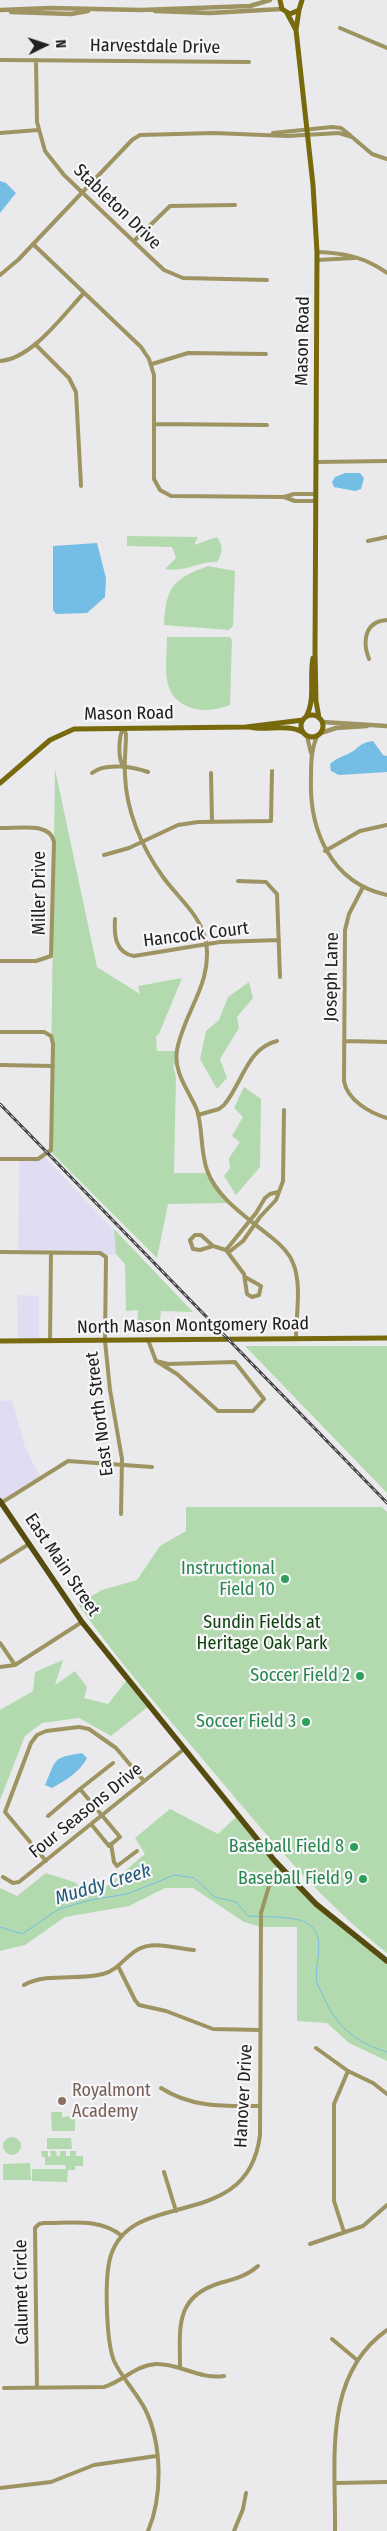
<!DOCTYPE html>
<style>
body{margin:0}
#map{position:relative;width:387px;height:2531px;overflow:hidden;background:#eaeaec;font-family:"Fira Sans Condensed",sans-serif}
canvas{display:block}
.north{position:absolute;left:20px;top:20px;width:50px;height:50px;-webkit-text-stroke:4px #f7f7fa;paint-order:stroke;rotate:86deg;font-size:14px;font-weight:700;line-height:20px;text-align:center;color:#202021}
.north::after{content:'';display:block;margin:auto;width:18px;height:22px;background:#202021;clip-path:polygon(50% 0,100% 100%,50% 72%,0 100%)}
</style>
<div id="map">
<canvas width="387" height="2531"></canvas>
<div class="north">N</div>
</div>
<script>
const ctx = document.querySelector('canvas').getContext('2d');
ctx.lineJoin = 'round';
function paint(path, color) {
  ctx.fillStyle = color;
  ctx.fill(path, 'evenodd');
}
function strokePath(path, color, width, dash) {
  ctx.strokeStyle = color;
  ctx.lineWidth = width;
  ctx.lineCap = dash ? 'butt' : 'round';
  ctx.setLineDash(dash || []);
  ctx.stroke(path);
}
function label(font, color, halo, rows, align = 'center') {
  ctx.font = font + ' "Fira Sans Condensed",sans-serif';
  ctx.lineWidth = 4.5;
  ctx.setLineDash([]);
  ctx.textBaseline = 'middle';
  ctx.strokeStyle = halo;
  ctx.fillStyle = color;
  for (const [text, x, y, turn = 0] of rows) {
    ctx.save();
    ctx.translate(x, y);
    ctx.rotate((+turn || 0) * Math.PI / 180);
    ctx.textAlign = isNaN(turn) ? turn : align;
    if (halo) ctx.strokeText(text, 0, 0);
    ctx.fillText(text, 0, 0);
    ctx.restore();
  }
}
const commercial = new Path2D(`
 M44,1156L137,1255L18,1253L19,1159Z
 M17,1295L39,1296V1341H18Z
 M12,1400L25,1447L41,1478L0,1501V1401Z`);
const green = new Path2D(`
 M127,536L198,537L194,545L217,537C223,546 223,553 217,562C199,561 183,573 165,569L176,558L172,547L127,546Z
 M208,566L235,571L233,626L229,630L164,625C166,588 172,579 208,566Z
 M167,637H230L232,640L230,705C207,715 172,711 167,680C165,666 167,651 167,637Z
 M55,769L97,967L140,994L138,986L182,978L159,1034L156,1036L157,1051H177V1064L173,1065L176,1077L174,1173H208L230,1203L168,1204L157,1258L50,1151Z
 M249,982L253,998L237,1017L239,1028L220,1059L227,1078L217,1089L200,1059L206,1031L219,1020L228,997Z
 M244,1087L261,1099L260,1167L236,1195L224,1176L230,1168L229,1158L240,1142L232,1136L243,1117L234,1108Z
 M114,1229L193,1312L161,1311L159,1330L137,1329L138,1310L126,1311L125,1264L116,1254Z
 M245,1346H387V1493Z
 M186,1507H382L387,1512V1953C322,1902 269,1838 216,1775C169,1719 120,1664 78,1604L102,1590L137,1580L160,1546L186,1531Z
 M63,1660L55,1685L75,1671L87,1687L84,1698L108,1704L127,1680L149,1706L111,1736L79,1718L42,1723L25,1736L0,1800V1710L33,1691L35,1672Z
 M170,1809L218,1834L238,1815L290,1878L387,1961V2061L349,2043L327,2023L297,2021V1927H261L244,1922L193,1888H165L129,1906L65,1917L25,1945L0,1951V1888L17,1896L46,1873L74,1882L95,1896L145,1854L135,1838Z
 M51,2112H62V2117L75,2116V2131H52Z
 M3 2146a9 9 0 1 1 18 0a9 9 0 1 1-18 0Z
 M47,2138H71L72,2149H47Z
 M41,2151H48V2157L51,2156L50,2151H56L57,2156H60V2151H66V2156H70V2151H76V2156H83V2166H75V2170H68L67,2182L32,2181V2169H66L65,2165H45V2157H42Z
 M30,2163L31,2180H3V2164Z`);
const water = new Path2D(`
 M0,181L6,183L16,193L0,213Z
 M345,473H360L364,478L361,489L355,491L334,487L332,482L335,477Z
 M97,543L106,578L105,597L87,613L56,614L53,610V546Z
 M373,741L383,755L387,756V772L339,775L331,771L330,764C337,758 341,757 348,754C359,749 358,743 373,741Z
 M82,1753L87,1758C80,1772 66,1780 52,1788L45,1785C57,1758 52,1758 82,1753Z`);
const stream = new Path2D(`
 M0,1927L22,1934L59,1909L90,1900L127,1894L175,1875L194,1878L215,1897L236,1902L248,1916C264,1917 297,1916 309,1924C328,1939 313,1964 317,1983C319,1988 323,1995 325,2000C338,2028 357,2043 387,2052`);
const minor = new Path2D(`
 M340,28L387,48
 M0,60L249,62
 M36,60L37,122L45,151L64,175L149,256L164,270L183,278L267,280
 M0,133L38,130
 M273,133L332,127L341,128L350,135
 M134,241L170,206L235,205
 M33,244L141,347L149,359L154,375V479L160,490L171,496L284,497L295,501H315
 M317,252C344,253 365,257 387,273
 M317,260L355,258
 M0,275L18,260L132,140L140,135L214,133L287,136L339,133L352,137L372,154L387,159
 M35,344L69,378L76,392L81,486
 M0,361C32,359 63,315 84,293
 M152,364L188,353L266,354
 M154,424L267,425
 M316,462L387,461
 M284,497L294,494H315
 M368,541L387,537
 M369,659C362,641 365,621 387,620
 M123,728L126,734C126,747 124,761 125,775C126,811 142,848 163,877C178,898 201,915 206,942C213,983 184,1012 177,1050C173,1072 189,1091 197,1110C203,1129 200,1150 207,1170C217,1199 248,1218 271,1237C280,1244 289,1252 293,1263C302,1284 296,1315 296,1338
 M123,728C119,737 117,759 124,767
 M307,736L311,753
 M317,736C311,750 311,763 311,778C309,830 331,883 387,895
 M92,773C105,762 134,767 148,772
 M211,773L212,822
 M0,828C17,829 50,821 54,842L51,956L36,961H0
 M325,851L360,831L387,825
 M104,855L129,848L178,825L198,822L271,821L272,771
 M238,881L266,882L277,894L280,977
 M363,887L349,914L345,930L344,1081C347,1100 370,1113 387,1118
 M115,919C114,935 115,953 134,956L220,942L279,940
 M0,1032H44L51,1036L53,1044L51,1150L38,1159H0
 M344,1041L387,1042
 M0,1065L53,1066
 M198,1115L219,1109L224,1105C242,1084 247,1048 277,1041
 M213,1246L201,1235H195L190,1240L193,1249L200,1250L213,1246L226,1250L244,1274L247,1294L252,1297L259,1295L261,1286L245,1277
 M226,1250L256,1213L265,1198L270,1194L278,1192
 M0,1252L100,1253L106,1257L105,1341L110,1390L122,1459L121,1514
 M229,1252L243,1241L260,1217L276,1200L283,1181L284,1110
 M148,1340L156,1361L177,1374L218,1411H253L264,1399L235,1362L168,1364L156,1361
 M50,1341L51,1253
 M1,1503L68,1461L152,1467
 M0,1562L29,1544
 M0,1643L15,1665
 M0,1667L15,1665L82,1622
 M48,1816L80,1789
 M91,1824L109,1846L120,1837L80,1789L113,1763
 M111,1844L114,1862L117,1866L137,1851
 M46,1861L5,1812L31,1743L37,1735L46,1731L79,1727L89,1729L116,1748L144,1781
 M3,1877L13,1883L19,1882L184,1749
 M118,1966L135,2000L139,2005L166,2011L213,2029L260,2030
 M24,1985C48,1972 77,1981 103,1974C118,1970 125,1957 137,1950C154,1940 176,1949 194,1950
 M316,2048L348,2071L373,2083L387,2094
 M161,2088C192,2108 225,2106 260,2106
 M164,2172L176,2211
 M344,2232L334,2201V2104L348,2071
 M310,2244L363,2226L387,2205
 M332,2339L357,2360
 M180,2368C180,2328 174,2297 220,2283C234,2279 247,2276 258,2266
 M4,2388L104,2387C122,2382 136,2365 156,2364C179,2363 200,2380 224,2376
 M37,2388L35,2228L39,2224L44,2223C71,2223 100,2218 122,2236
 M336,2483L387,2482
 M0,2488L51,2482L94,2465L156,2456
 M148,2531C163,2496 162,2443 145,2409C136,2392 122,2378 114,2361C106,2340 104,2276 111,2255C133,2187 248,2234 260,2135L261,1913L269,1886L284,1871
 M234,2531L243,2509L246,2493
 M335,2531C336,2461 322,2376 387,2330`);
const tertiary = new Path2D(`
 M0,10L51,8L141,10L250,6L270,0
 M155,11L210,13L282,9
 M11,12L71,14L88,11
 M322,722L387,726
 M321,733L336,728L367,726`);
const secondary = new Path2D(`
 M280,0L282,9L290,14L299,10L302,0
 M299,10L296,30L313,185L317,252L315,652L316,701L319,718
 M287,13L296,30
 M301 726a11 11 0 1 1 22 0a11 11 0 1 1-22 0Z
 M306,717C316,699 309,678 313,658
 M249,727C267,731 288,723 304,733
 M0,783L50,740L74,729L246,727L303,720
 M0,1341L387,1338`);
const primary = new Path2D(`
 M0,1501L82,1622L274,1860L316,1904L387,1961`);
const rail = new Path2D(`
 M0,1104L387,1503`);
const markers = [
 [285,1579,5,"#2e9e5b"],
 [360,1676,5,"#2e9e5b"],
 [306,1722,5,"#2e9e5b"],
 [354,1847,5,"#2e9e5b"],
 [363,1879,5,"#2e9e5b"],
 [62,2101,5,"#8d6e63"]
];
const streetNames = [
 ["Harvestdale Drive",155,47,1],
 ["Stableton Drive",117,207,44],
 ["Mason Road",303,341,-89],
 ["Mason Road",129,714,-1],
 ["Miller Drive",40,893,-90],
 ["Hancock Court",196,935,-7],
 ["Joseph Lane",332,977,-89],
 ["North Mason Montgomery Road",193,1326,-1],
 ["East North Street",100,1414,-97],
 ["East Main Street",62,1565,56],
 ["Four Seasons Drive",86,1811,-39],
 ["Hanover Drive",244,2096,-87],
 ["Calumet Circle",22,2292,-91]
];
const leisureNames = [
 ["Instructional",275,1569],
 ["Field 10",275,1590],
 ["Soccer Field 2",350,1676],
 ["Soccer Field 3",296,1722],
 ["Baseball Field 8",344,1847],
 ["Baseball Field 9",353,1879]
];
const parkNames = [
 ["Sundin Fields at",262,1623],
 ["Heritage Oak Park",262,1644]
];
const educationNames = [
 ["Royalmont",72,2091],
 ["Academy",72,2112]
];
const waterNames = [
 ["Muddy Creek",103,1885,-17]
];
paint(commercial, '#e0ddf3');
paint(green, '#b2daae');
paint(water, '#74bee5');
strokePath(stream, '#74bee5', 1);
strokePath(minor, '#9d9462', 4);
strokePath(tertiary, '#9d9462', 4.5);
strokePath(secondary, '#78690c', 5);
strokePath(primary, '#564c10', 5.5);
strokePath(rail, '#464647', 3);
strokePath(rail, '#f7f7fa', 1, [4]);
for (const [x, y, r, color] of markers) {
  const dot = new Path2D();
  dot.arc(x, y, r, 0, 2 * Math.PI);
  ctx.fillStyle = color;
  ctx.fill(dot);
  strokePath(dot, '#f7f7fa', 2);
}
label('18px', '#202021', '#f7f7fa', streetNames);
label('18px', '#27864d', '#f7f7fa', leisureNames, 'right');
label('18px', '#0f420c', '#f7f7fa', parkNames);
label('18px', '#785e54', '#f7f7fa', educationNames, 'left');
label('italic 19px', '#205975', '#f7f7fa', waterNames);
</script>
